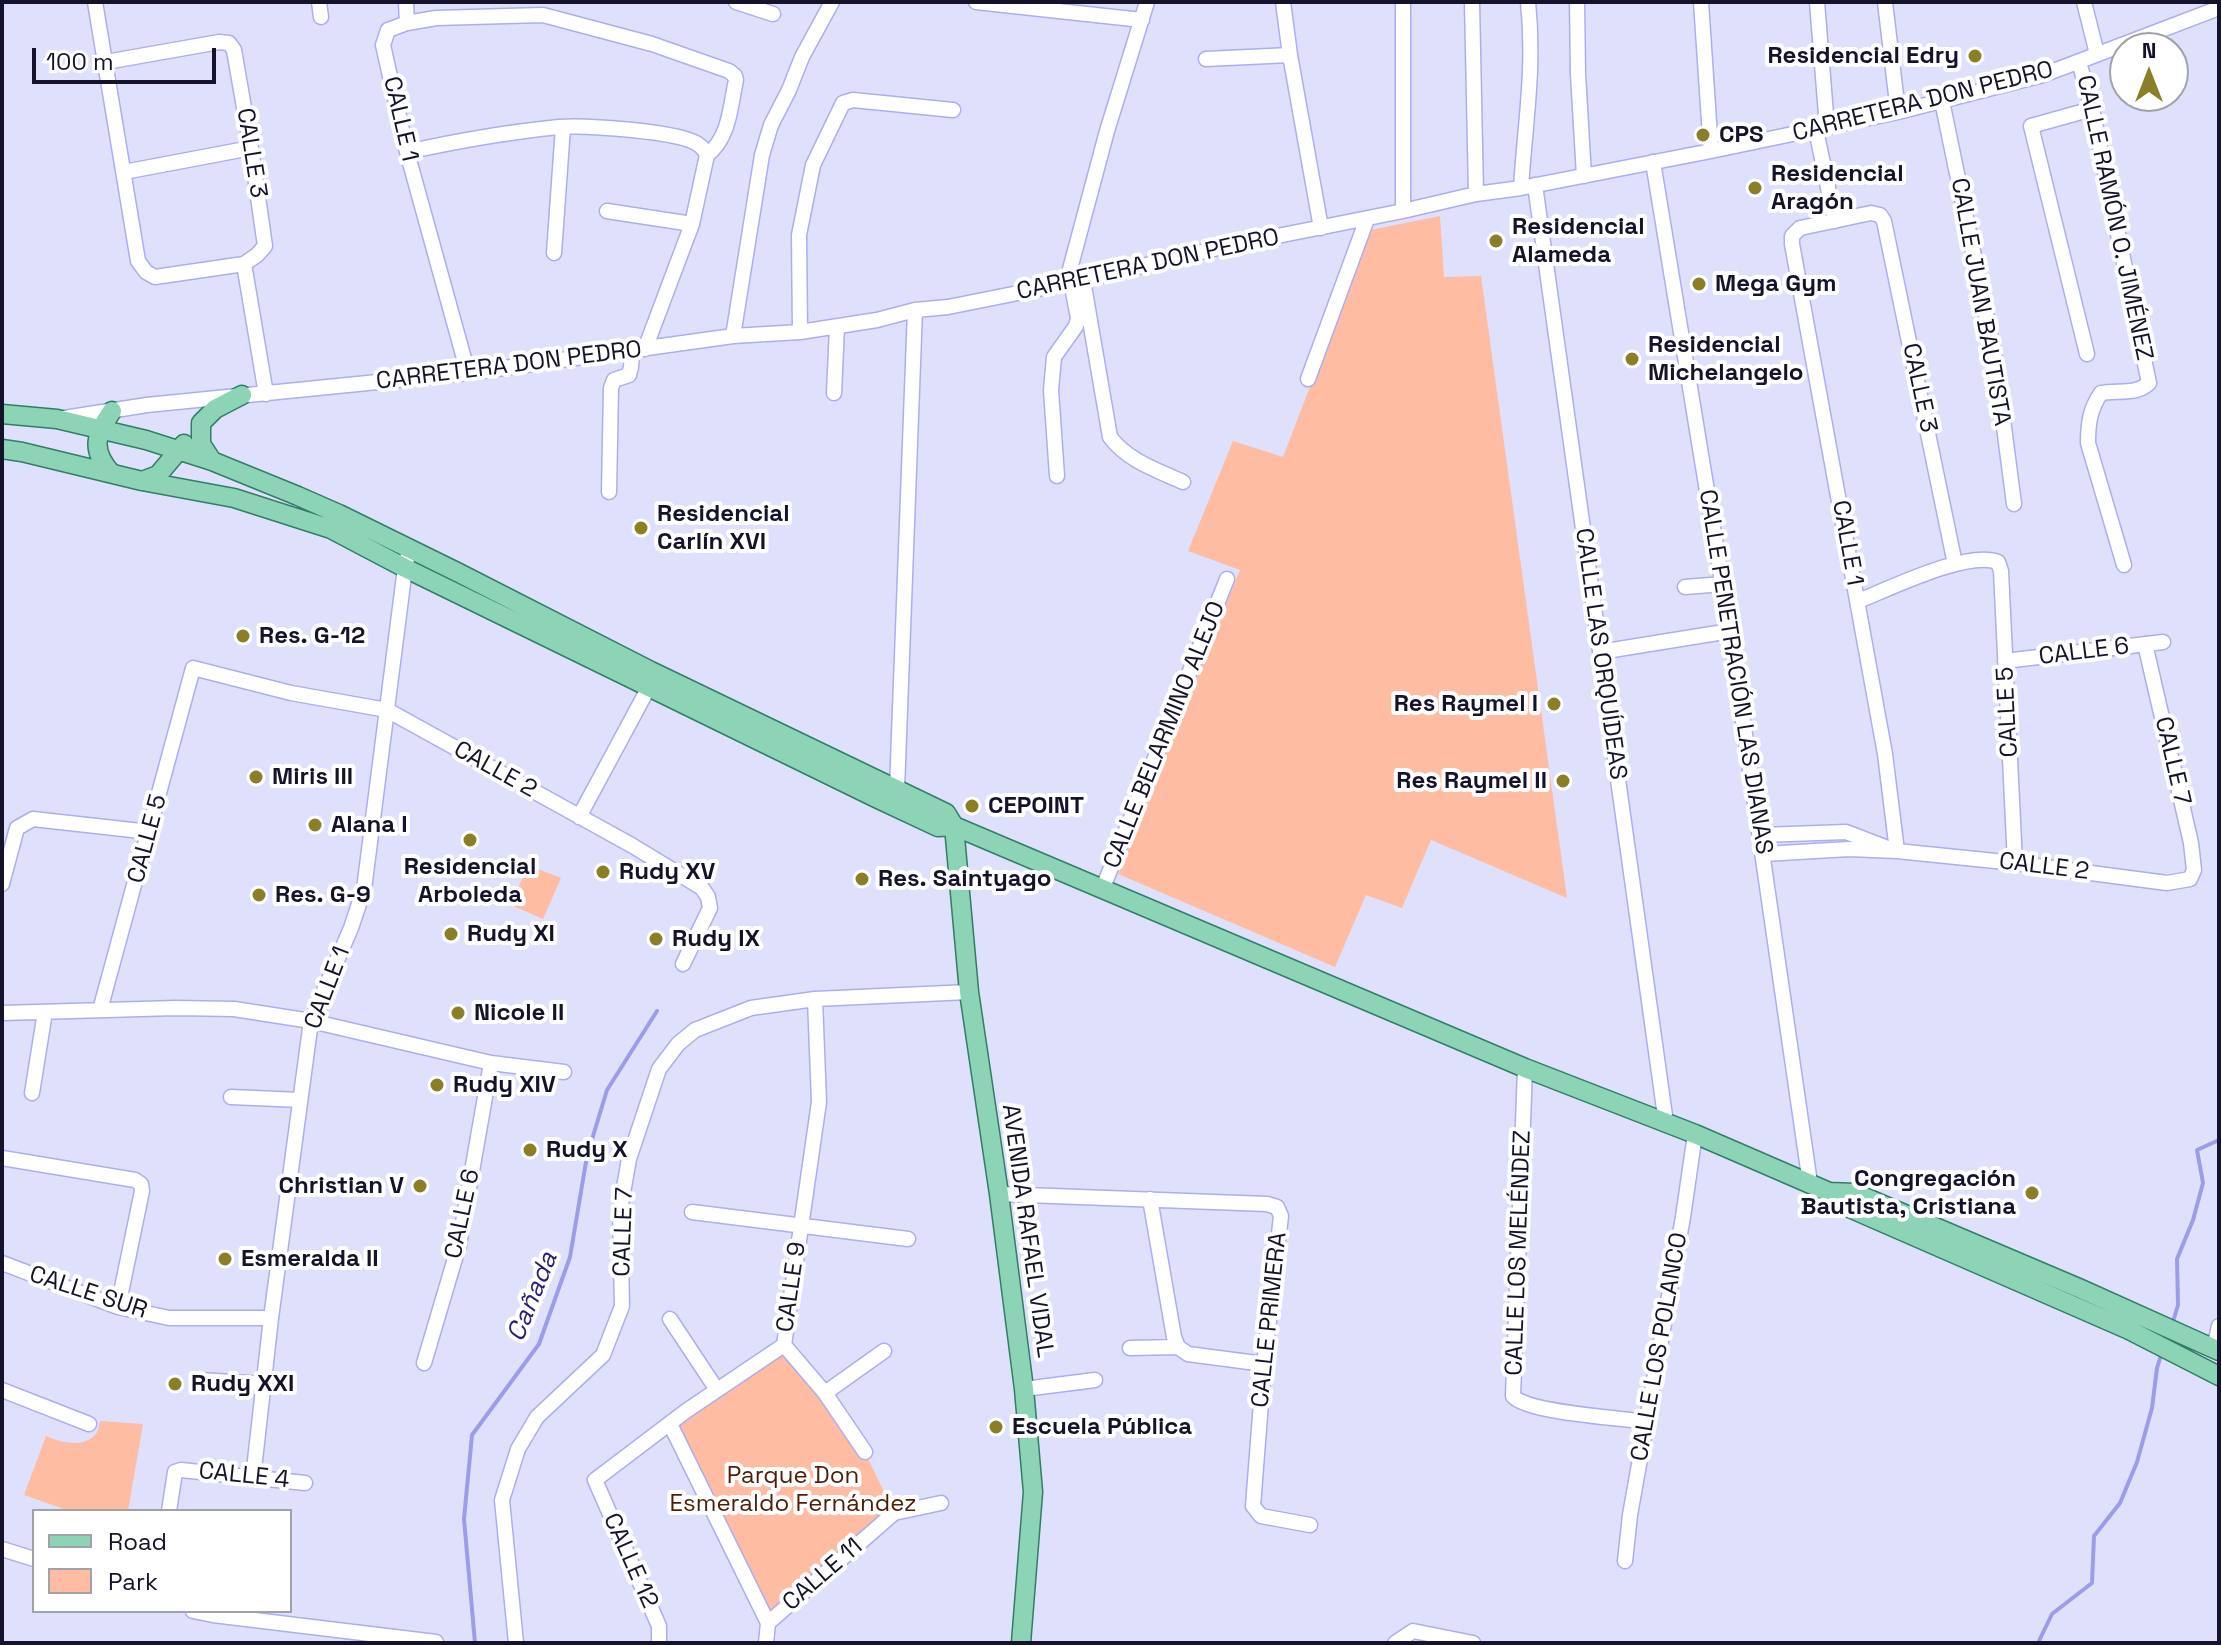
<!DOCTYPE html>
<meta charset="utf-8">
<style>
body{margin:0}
#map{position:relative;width:2221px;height:1645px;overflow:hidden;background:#dfe1fc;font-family:"Space Grotesk",sans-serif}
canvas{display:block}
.frame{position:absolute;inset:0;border:4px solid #14132b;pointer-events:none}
.legend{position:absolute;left:32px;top:1509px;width:260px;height:104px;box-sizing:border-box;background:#fff;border:2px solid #a1a1aa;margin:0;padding:10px 14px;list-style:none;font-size:24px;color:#14132b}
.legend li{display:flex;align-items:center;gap:16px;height:40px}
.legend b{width:40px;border:2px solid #a1a1aa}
.north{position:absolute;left:2109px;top:32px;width:80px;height:80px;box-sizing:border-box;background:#fff;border:2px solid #a1a1aa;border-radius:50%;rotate:0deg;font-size:22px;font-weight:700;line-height:32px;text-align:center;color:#14132b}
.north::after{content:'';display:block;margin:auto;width:28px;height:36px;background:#8a7f26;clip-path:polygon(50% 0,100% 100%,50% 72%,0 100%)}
.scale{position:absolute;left:32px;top:48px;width:184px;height:36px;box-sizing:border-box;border:4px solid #14132b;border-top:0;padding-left:10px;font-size:24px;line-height:28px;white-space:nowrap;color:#14132b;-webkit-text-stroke:6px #fff;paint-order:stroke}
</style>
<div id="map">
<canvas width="2221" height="1645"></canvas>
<div class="frame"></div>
<ul class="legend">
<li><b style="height:10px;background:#8dd3b6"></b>Road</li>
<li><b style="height:22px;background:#febca3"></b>Park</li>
</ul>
<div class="north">N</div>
<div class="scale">100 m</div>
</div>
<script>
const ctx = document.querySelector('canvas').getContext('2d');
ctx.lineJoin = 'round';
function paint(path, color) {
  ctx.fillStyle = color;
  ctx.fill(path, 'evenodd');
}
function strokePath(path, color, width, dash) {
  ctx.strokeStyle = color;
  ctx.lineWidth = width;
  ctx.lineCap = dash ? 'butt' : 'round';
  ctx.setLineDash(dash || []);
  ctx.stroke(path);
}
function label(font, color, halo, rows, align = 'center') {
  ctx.font = font + ' "Space Grotesk",sans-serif';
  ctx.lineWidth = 8;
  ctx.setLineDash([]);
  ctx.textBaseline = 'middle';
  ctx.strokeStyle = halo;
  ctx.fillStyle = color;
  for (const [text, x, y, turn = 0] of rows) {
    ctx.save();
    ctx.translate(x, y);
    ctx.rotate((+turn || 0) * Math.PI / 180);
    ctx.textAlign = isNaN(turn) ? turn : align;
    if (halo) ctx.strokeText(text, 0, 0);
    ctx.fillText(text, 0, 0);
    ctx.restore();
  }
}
const green = new Path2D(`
 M1440,216L1444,277L1481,276L1567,898L1431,840L1402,908L1366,895L1335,967L1118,874L1240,570L1188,551L1233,441L1283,457L1370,230Z
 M528,865L561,878L543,919L511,905Z
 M784,1345L865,1452L894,1513L768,1623L670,1424Z
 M100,1421L143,1424L128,1511H70L24,1495L46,1436C60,1442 83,1449 96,1434C99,1430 99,1425 100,1421Z`);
const stream = new Path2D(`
 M2172,1325L2178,1305L2177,1259L2193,1220L2203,1183L2197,1150L2219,1140
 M475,1643L464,1519L472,1435L539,1344L570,1257L587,1156L607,1090L657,1011
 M2038,1643L2052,1614L2092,1583L2094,1536L2120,1503L2137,1462L2152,1408L2157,1368L2162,1352`);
const minor = new Path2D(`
 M95,2L138,261L146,272L155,277L244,264L257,255L265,246L251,148L234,50L229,43L219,42L106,62
 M319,2L321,17
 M406,2L407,23
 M736,2L773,14
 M976,2L1142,20
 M1283,2L1290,55L1321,228
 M1403,2V211
 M1472,2L1476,194
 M1577,2L1578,74L1584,176
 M1701,2L1711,151
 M1817,2L1827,127
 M1885,2L1898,112
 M2084,2L2097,54
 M1206,59L1290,55
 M2079,62L2092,109L2149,383C2137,395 2117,390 2101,393C2090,409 2088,423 2088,443L2124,565
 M1942,101L1995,358L2014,504
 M1816,130L1835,221
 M407,152C457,141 508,132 559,127C584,125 682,131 699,145C702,147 705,151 707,155
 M1653,162L1730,631L1810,1183
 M124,172L251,148
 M1535,185L1666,1123
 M1521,188C1525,123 1535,68 1528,2
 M607,211L692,224
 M554,253L563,127
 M244,264L266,394
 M1083,280L1110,437C1128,461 1157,470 1183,482
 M1066,284L1107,131L1147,2
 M800,332L799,235L813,165L843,103L853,100L953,110
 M733,336L762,155L771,125L789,90L802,57L832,2
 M645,349L692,224L707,155
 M2087,354L2031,126L2092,109
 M468,373L407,152L383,45L388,30L407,23L436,18L543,15L652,44L729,71L735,76L736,80C730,107 730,137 707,155
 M1308,379L1367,219
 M834,393L837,327
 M64,418L147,405L468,373L733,336L800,332L877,320L915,310L948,307L1083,280L1227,246L1403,211L1476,194L1521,188L1711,151L1898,112L2043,75L2219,8
 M1057,476L1051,390L1054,357L1076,326L1078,318L1071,282
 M609,492L611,388L614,380L629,375L631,367L632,351
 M1685,587L1723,584
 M1858,601C1889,589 1967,550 1998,562L2001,571L2015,863
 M1600,652L1730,631
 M2005,661L2163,642
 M897,789L915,310
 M579,817L649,687L650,679
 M1761,835L1846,832L1885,847
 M1897,851L1885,754L1792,244V236L1800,228L1871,213L1880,215L1884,221L1955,564
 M1764,854L1849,849L1897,851L2015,863L2167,883L2190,879L2194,870L2191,843L2145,644
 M2,884L17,828L33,819L150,832
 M1102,890L1227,579
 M100,1010L193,668L291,693L387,710L633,846L702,888L708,897L710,908L683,964
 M2,1013L176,1008L234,1009L311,1021L491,1063L564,1072
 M1525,1068L1513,1396C1527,1413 1622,1418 1647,1422
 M32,1093L45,1012
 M231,1097L300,1100
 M2,1158L135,1180L141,1184L142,1191L118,1307
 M999,1194L1267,1204L1277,1207L1281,1216L1264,1364L1253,1506L1261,1516L1310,1525
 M1150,1199L1174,1337L1178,1347L1188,1354L1264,1364
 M692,1212L908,1239
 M2,1263L118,1307L169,1318H271
 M670,1319L717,1390
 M784,1345L825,1393L865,1452
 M1130,1348L1178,1347
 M2214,1348L2219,1326
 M424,1363L459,1245L491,1063
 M200,1380L264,1384
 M1024,1389L1095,1380
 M2,1390L89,1424
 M825,1393L884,1351
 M670,1424L768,1623
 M253,1478L271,1318L311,1021L351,928L364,889L405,568L409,550
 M169,1511L175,1472L181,1470L305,1483
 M2,1549L34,1559
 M1625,1561L1630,1515L1683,1217L1695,1134
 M193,1611L213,1615L436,1642
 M516,1643L502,1500L518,1449L537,1417L603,1355L622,1306L620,1210L629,1159L659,1069L678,1044L695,1030L751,1008L815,999L969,992
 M659,1643V1626L595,1480L686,1411L784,1345L819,1102L815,999
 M766,1643L768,1623L894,1513L941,1503
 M1395,1643L1413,1631L1473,1643`);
const major = new Path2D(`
 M2,414L57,419L146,440L212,461L298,496L339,514L457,572L651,671L946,813L954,826L969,992L999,1194L1024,1389L1033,1492L1021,1643
 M2,449L22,452L142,481L234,498L331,529L405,568L876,798L938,827L954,826L1525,1068L1695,1134L1829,1192L1847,1207L2129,1330L2219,1376
 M212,461L201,444V423L215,409L242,395
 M111,473C90,449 96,435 112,411
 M142,481L158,475L184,444
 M1829,1192L1855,1193L2081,1289L2219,1351`);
const markers = [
 [1975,56,8,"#8a7f26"],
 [1703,135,8,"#8a7f26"],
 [1755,188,8,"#8a7f26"],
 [1496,241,8,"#8a7f26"],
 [1699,284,8,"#8a7f26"],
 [1632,359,8,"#8a7f26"],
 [641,528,8,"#8a7f26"],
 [243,636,8,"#8a7f26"],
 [1554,704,8,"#8a7f26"],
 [256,777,8,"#8a7f26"],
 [1563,781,8,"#8a7f26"],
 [972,806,8,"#8a7f26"],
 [315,825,8,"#8a7f26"],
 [470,840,8,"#8a7f26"],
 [603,872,8,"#8a7f26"],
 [862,879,8,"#8a7f26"],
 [259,895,8,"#8a7f26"],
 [451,934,8,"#8a7f26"],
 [656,939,8,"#8a7f26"],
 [458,1013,8,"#8a7f26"],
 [437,1085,8,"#8a7f26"],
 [530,1150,8,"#8a7f26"],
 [420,1186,8,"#8a7f26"],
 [2032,1193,8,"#8a7f26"],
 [225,1259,8,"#8a7f26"],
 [175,1384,8,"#8a7f26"],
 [996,1427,8,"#8a7f26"]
];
const poiNames = [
 ["Residencial Edry",1959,56,"right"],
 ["CPS",1719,135],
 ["Residencial",1771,174],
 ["Aragón",1771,202],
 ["Residencial",1512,227],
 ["Alameda",1512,255],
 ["Mega Gym",1715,284],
 ["Residencial",1648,345],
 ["Michelangelo",1648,373],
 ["Residencial",657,514],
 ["Carlín XVI",657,542],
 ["Res. G-12",259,636],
 ["Res Raymel I",1538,704,"right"],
 ["Miris III",272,777],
 ["Res Raymel II",1547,781,"right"],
 ["CEPOINT",988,806],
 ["Alana I",331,825],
 ["Residencial",470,867,"center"],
 ["Arboleda",470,895,"center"],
 ["Rudy XV",619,872],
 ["Res. Saintyago",878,879],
 ["Res. G-9",275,895],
 ["Rudy XI",467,934],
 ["Rudy IX",672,939],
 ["Nicole II",474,1013],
 ["Rudy XIV",453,1085],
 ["Rudy X",546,1150],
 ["Congregación",2016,1179,"right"],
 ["Bautista, Cristiana",2016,1207,"right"],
 ["Christian V",404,1186,"right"],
 ["Esmeralda II",241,1259],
 ["Rudy XXI",191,1384],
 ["Escuela Pública",1012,1427]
];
const streetNames = [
 ["CARRETERA DON PEDRO",1923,102,-14],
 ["CALLE 1",400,119,77],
 ["CALLE 3",251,153,81],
 ["CALLE RAMÓN O. JIMÉNEZ",2114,218,78],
 ["CARRETERA DON PEDRO",1148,265,-12],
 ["CALLE JUAN BAUTISTA",1980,302,80],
 ["CARRETERA DON PEDRO",509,366,-7],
 ["CALLE 3",1919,388,78],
 ["CALLE 1",1847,543,80],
 ["CALLE 6",2084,652,-7],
 ["CALLE LAS ORQUÍDEAS",1600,654,82],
 ["CALLE PENETRACIÓN LAS DIANAS",1735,672,81],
 ["CALLE 5",2008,712,-93],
 ["CALLE BELARMINO ALEJO",1165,735,-68],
 ["CALLE 7",2172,761,77],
 ["CALLE 2",495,770,29],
 ["CALLE 5",148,839,-75],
 ["CALLE 2",2044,867,7],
 ["CALLE 1",328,988,-69],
 ["CALLE 6",463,1214,-78],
 ["AVENIDA RAFAEL VIDAL",1027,1231,82],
 ["CALLE 7",624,1232,-88],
 ["CALLE LOS MELÉNDEZ",1519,1253,-88],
 ["CALLE 9",792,1287,-82],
 ["CALLE SUR",88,1293,18],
 ["CALLE PRIMERA",1270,1320,-84],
 ["CALLE LOS POLANCO",1660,1347,-80],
 ["CALLE 4",244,1476,6],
 ["CALLE 12",630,1561,66],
 ["CALLE 11",823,1575,-41]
];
const parkNames = [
 ["Parque Don",793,1476],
 ["Esmeraldo Fernández",793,1504]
];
const waterNames = [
 ["Cañada",533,1297,-68]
];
paint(green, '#febca3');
strokePath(stream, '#9c9dea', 4);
strokePath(minor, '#acaef0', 17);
strokePath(major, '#317d66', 21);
strokePath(minor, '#fff', 14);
strokePath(major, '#8dd3b6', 18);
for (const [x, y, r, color] of markers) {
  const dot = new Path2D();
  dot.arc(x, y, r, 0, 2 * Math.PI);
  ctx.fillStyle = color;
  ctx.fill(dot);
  strokePath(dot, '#fff', 3);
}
label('bold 24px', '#14132b', '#fff', poiNames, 'left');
label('24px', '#14132b', '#fff', streetNames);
label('24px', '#501c04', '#fff', parkNames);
label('italic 26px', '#2d1e76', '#fff', waterNames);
</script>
